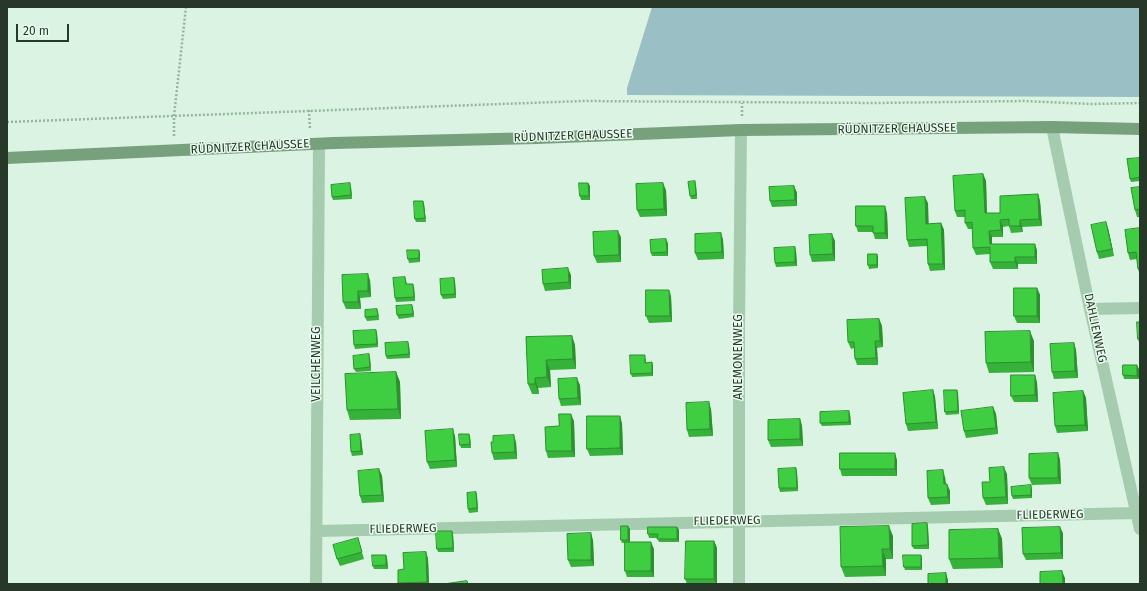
<!DOCTYPE html>
<meta charset="utf-8">
<style>
body{margin:0}
#map{position:relative;width:1147px;height:591px;overflow:hidden;background:#dbf3e2;font-family:"Fira Sans",sans-serif}
canvas{display:block}
.frame{position:absolute;inset:0;border:8px solid #273829;pointer-events:none}
.scale{position:absolute;left:16px;top:24px;width:53px;height:18px;box-sizing:border-box;border:2px solid #273829;border-top:0;padding-left:5px;font-size:12px;line-height:14px;white-space:nowrap;color:#273829;-webkit-text-stroke:3px #e8fbee;paint-order:stroke}
</style>
<div id="map">
<canvas width="1147" height="591"></canvas>
<div class="frame"></div>
<div class="scale">20 m</div>
</div>
<script>
const ctx = document.querySelector('canvas').getContext('2d');
ctx.lineJoin = 'round';
function paint(path, color) {
  ctx.fillStyle = color;
  ctx.fill(path, 'evenodd');
}
function strokePath(path, color, width, dash) {
  ctx.strokeStyle = color;
  ctx.lineWidth = width;
  ctx.lineCap = dash ? 'butt' : 'round';
  ctx.setLineDash(dash || []);
  ctx.stroke(path);
}
function label(font, color, halo, rows, align = 'center') {
  ctx.font = font + ' "Fira Sans",sans-serif';
  ctx.lineWidth = 3;
  ctx.setLineDash([]);
  ctx.textBaseline = 'middle';
  ctx.strokeStyle = halo;
  ctx.fillStyle = color;
  for (const [text, x, y, turn = 0] of rows) {
    ctx.save();
    ctx.translate(x, y);
    ctx.rotate((+turn || 0) * Math.PI / 180);
    ctx.textAlign = isNaN(turn) ? turn : align;
    if (halo) ctx.strokeText(text, 0, 0);
    ctx.fillText(text, 0, 0);
    ctx.restore();
  }
}
const green = new Path2D(`
 M652,7H1140V97L627,95V88Z`);
const path = new Path2D(`
 M309,110L310,130
 M742,116V103
 M7,122L583,101L877,103L1024,101L1091,104L1140,103
 M174,136V116L186,7`);
const street = new Path2D(`
 M1052,127L1090,309L1140,529
 M1090,309L1140,308
 M317,531L1137,513
 M316,584L319,144
 M739,584V327L741,130`);
const secondary = new Path2D(`
 M7,158L334,143L537,138L741,130L1052,127L1140,129`);
const wall = new Path2D(`
 M1140,158V181L1131,182L1130,179Z
 M983,174L986,181L987,213H1000L1038,194L1040,201L1042,226L1022,227L1023,232L1011,233L1009,226L1003,227V237H992V244L1037,250V264H1018V269H993L990,262V254L976,255L973,248V229H968L965,223V217H957L955,211Z
 M695,181L696,185L697,199H691L690,196Z
 M588,183L590,186V200H581L580,196Z
 M794,186L797,193V206L772,207L770,201Z
 M351,187L352,199L333,200L332,197Z
 M1140,187V217H1137L1135,210Z
 M666,190L667,216L640,217L637,210Z
 M423,201L424,204L426,222H416L415,219Z
 M928,203V224L941,223L944,230L945,270L930,271L928,264L927,246L909,247L907,240Z
 M887,213L888,239H875L873,232H858L856,226Z
 M1108,228L1114,256L1099,259L1097,252Z
 M1140,228V275L1138,269L1137,259L1130,260L1128,253Z
 M721,233L723,240L724,259L698,260L695,253Z
 M621,237V262L597,263L594,256Z
 M835,241V261L812,262L810,255Z
 M668,243V256H652L651,253Z
 M796,251L797,266L776,267L775,263Z
 M420,253V262L409,263L408,259Z
 M877,254L878,257V268L869,269L868,265Z
 M571,275V289L545,291L543,284Z
 M405,277L407,284L414,287L415,301L396,302L395,298Z
 M454,278L455,281L456,298L443,299L441,295Z
 M370,280L371,297L360,298L361,309H346L343,302Z
 M1037,288L1040,295V323H1017L1014,316Z
 M671,296L672,322L649,323L646,316Z
 M413,308L414,317L399,319L397,315Z
 M377,309L378,312L379,320L367,321L365,317Z
 M879,319L882,326L883,347L877,348L878,365H857L855,359L854,348L851,349L848,342Z
 M1140,322V346L1138,339Z
 M376,330L377,333L378,347L355,349L354,345Z
 M572,336L575,345L576,369L550,370L551,387L538,388L539,394H532L528,384L526,337Z
 M1034,341V372L989,373L986,363Z
 M1074,343L1076,350L1078,378L1054,379L1052,372Z
 M409,345L410,358L387,359L386,356Z
 M369,354L370,358L371,371L356,372L354,369Z
 M646,358V363L652,362L653,366V376L632,377L631,374Z
 M1139,369V379H1124L1123,375Z
 M396,372L400,382L401,419L350,420L347,410Z
 M1037,382L1038,402H1014L1011,396Z
 M580,385L581,405L561,406L559,399Z
 M933,390L935,397L938,429L908,431L906,424Z
 M1083,391L1086,398L1088,431L1057,433L1055,426Z
 M958,393L959,414L946,415L945,412Z
 M993,407L996,414L998,434L966,438L964,431Z
 M711,409L713,436L689,437L687,430Z
 M850,414L851,425L822,426L820,423Z
 M800,419L802,426L803,446L771,447L768,440Z
 M574,421L575,457L548,458L546,451Z
 M622,423L623,455L590,456L587,449Z
 M469,434L470,437L471,448H461L460,445Z
 M455,436L457,467L430,469L427,462Z
 M361,438L363,455L352,456L351,452Z
 M493,442H516L517,459L494,460L492,453Z
 M1058,453L1060,460L1061,484L1032,485L1029,478Z
 M897,460V476H842L840,469Z
 M796,468L797,472L798,491L780,492L779,488Z
 M379,469L382,476L384,502L362,503L360,496Z
 M1007,474L1008,504L986,505L983,498L990,482Z
 M945,477L946,484H947L950,491V504L931,505L928,498Z
 M1032,489V498L1013,499L1012,496Z
 M476,492L477,496L478,512L469,513L468,509Z
 M927,523L928,527L929,549H914L912,546Z
 M677,527L679,530V542H659L657,538H649L648,534Z
 M630,529V542L654,549V577H627L625,571V543H622L621,540Z
 M998,529L1002,539L1003,568L953,569L949,559Z
 M452,531L453,534L454,552H438L437,549Z
 M1063,533V559L1026,560L1023,554Z
 M893,536V559H886V576L845,577L841,567Z
 M593,540L594,566L571,567L568,560Z
 M714,541L717,548V584H687L685,579Z
 M360,545L364,559L340,566L337,559Z
 M426,552L428,559L429,584H398L404,569Z
 M386,555L387,558L388,569H374L373,566Z
 M922,558V570H905L904,567Z`);
const shadedWall = new Path2D(`
 M983,174L986,181L987,220L985,213Z
 M695,181L696,185L697,199L696,195Z
 M350,183L351,187L352,199L351,195Z
 M588,183L590,186V200L589,196Z
 M663,183L666,190L667,216L664,209Z
 M794,186L797,193V206L795,200Z
 M1038,194L1040,201L1042,226L1039,219Z
 M925,197L928,203L929,231L926,224Z
 M423,201L424,204L426,222L425,218Z
 M885,206L887,213L888,239L885,233Z
 M1000,220L1003,227V237L1001,230Z
 M1020,220L1022,227L1023,232L1020,226Z
 M1106,222L1108,228L1114,256L1112,249Z
 M941,223L944,230L945,270L943,264Z
 M618,231L621,237V262L619,255Z
 M989,231L992,237V251L990,244Z
 M721,233L723,240L724,259L722,252Z
 M832,234L835,241V261L833,254Z
 M666,239L668,243V256L667,252Z
 M1035,244L1037,250V264L1035,257Z
 M795,247L796,251L797,266L795,262Z
 M419,250L420,253V262L419,258Z
 M877,254L878,257V268L877,265Z
 M1015,257L1018,264V269L1015,262Z
 M568,268L571,275V289L569,282Z
 M368,274L370,280L371,297L368,291Z
 M454,278L455,281L456,298L455,294Z
 M413,284L414,287L415,301L414,297Z
 M1037,288L1040,295V323L1037,316Z
 M669,290L671,296L672,322L670,316Z
 M358,291L360,298L361,309L358,302Z
 M412,305L413,308L414,317L413,314Z
 M377,309L378,312L379,320L378,316Z
 M879,319L882,326L883,347L880,341Z
 M376,330L377,333L378,347L377,344Z
 M1030,331L1034,341V372L1031,362Z
 M572,336L575,345L576,369L573,359Z
 M875,341L877,348L878,365L876,358Z
 M408,342L409,345L410,358L409,354Z
 M1074,343L1076,350L1078,378L1075,371Z
 M369,354L370,358L371,371L370,367Z
 M546,360L550,370L551,387L547,377Z
 M652,362L653,366V376L652,373Z
 M1137,365L1139,369V379L1137,376Z
 M396,372L400,382L401,419L398,409Z
 M1035,375L1037,382L1038,402L1035,395Z
 M535,378L538,388L539,394L535,384Z
 M577,378L580,385L581,405L578,398Z
 M933,390L935,397L938,429L936,422Z
 M957,390L958,393L959,414L958,411Z
 M1083,391L1086,398L1088,431L1085,425Z
 M709,402L711,409L713,436L710,429Z
 M993,407L996,414L998,434L996,428Z
 M849,411L850,414L851,425L849,422Z
 M571,414L574,421L575,457L572,451Z
 M620,416L622,423L623,455L620,448Z
 M800,419L802,426L803,446L800,439Z
 M453,429L455,436L457,467L455,460Z
 M360,434L361,438L363,455L361,451Z
 M469,434L470,437L471,448L470,444Z
 M514,435L516,442L517,459L515,452Z
 M895,453L897,460V476L895,469Z
 M1058,453L1060,460L1061,484L1058,478Z
 M1004,467L1007,474L1008,504L1006,497Z
 M796,468L797,472L798,491L797,488Z
 M379,469L382,476L384,502L382,495Z
 M943,470L945,477L946,491L944,484Z
 M947,484L950,491V504L948,497Z
 M1031,485L1032,489V498L1031,495Z
 M476,492L477,496L478,512L477,508Z
 M927,523L928,527L929,549L928,545Z
 M628,526L630,529V543L628,540Z
 M889,526L893,536V559L890,549Z
 M677,527L679,530V542L677,539Z
 M1060,527L1063,533V559L1061,553Z
 M998,529L1002,539L1003,568L999,558Z
 M452,531L453,534L454,552L453,548Z
 M591,533L593,540L594,566L591,560Z
 M714,541L717,548V584H716L714,579Z
 M651,542L654,549V577L651,571Z
 M882,549L886,559V576L883,566Z
 M426,552L428,559L429,584H428L427,582Z
 M386,555L387,558L388,569L386,565Z
 M921,555L922,558V570L921,567Z
 M1062,571L1065,578V584H1063Z
 M946,573L948,580V584H946Z`);
const building = new Path2D(`
 M1140,158V177L1130,179L1127,159Z
 M983,174L985,213H1000V196L1038,194L1039,219L1020,220V226H1009V219L1000,220L1001,230L989,231L990,244H1035V257H1015V262H990V247L973,248L972,222L965,223V210L955,211L953,176Z
 M695,181L696,195L690,196L688,182Z
 M350,183L351,195L332,197L331,185Z
 M579,183H588L589,196H580Z
 M663,183L664,209L637,210L636,184Z
 M794,186L795,200L770,201L769,187Z
 M1140,187V209L1135,210L1131,188Z
 M925,197L926,224L941,223L943,264H928L927,239L907,240L905,198Z
 M414,201H423L425,218L415,219Z
 M856,206H885V233H873V226H856Z
 M1106,222L1112,249L1097,252L1091,225Z
 M1140,228V269H1138L1136,252L1128,253L1125,230Z
 M618,231L619,255L594,256L593,232Z
 M721,233L722,252L695,253V234Z
 M832,234L833,254L810,255L809,235Z
 M666,239L667,252L651,253L650,240Z
 M795,247V262L775,263L774,248Z
 M407,250H419V258L408,259Z
 M868,254H877V265H868Z
 M568,268L569,282L543,284L542,270Z
 M368,274V291H358V302H343L342,275Z
 M405,277L406,284H413L414,297L395,298L393,278Z
 M454,278L455,294L441,295L440,279Z
 M1014,288H1037V316H1014Z
 M646,290H669L670,316H646Z
 M412,305L413,314L397,315L396,306Z
 M377,309L378,316L365,317V310Z
 M879,319L880,341H875L876,358L855,359L854,342H848L847,320Z
 M1137,322H1140V339H1138Z
 M376,330L377,344L354,345L353,331Z
 M1030,331L1031,362L986,363L985,332Z
 M572,336L573,359L546,360L547,377L535,378V384H528L526,337Z
 M408,342L409,354L386,356L385,343Z
 M1074,343L1075,371L1052,372L1050,344Z
 M369,354L370,367L354,369L353,356Z
 M630,355H645V363L652,362V373L631,374Z
 M1123,365H1137V376L1123,375Z
 M396,372L398,409L347,410L345,374Z
 M1011,375H1035V395L1011,396Z
 M577,378L578,398L559,399L558,379Z
 M933,390L936,422L906,424L903,393Z
 M944,390H957L958,411L945,412Z
 M1083,391L1085,425L1055,426L1053,393Z
 M709,402L710,429L687,430L686,403Z
 M993,407L996,428L964,431L961,411Z
 M849,411V422L820,423V412Z
 M559,414H571L572,451H546L545,427L559,426Z
 M587,416H620V448L587,449Z
 M800,419V439L768,440V420Z
 M453,429L455,460L427,462L425,431Z
 M360,434L361,451L351,452L350,435Z
 M459,434H469L470,444L460,445Z
 M514,435L515,452L492,453L491,442H493V436Z
 M840,453H895V469H840Z
 M1058,453V478H1029V454Z
 M1004,467L1006,497L983,498L982,482H990L989,468Z
 M796,468L797,488H779L778,469Z
 M379,469L382,495L360,496L358,471Z
 M943,470L944,484H947L948,497L928,498L927,471Z
 M1031,485V495L1012,496L1011,487Z
 M476,492L477,508L468,509L467,493Z
 M927,523L928,545L912,546V524Z
 M621,526H628V540H621Z
 M889,526L890,549H882L883,566L841,567L840,527Z
 M648,527H677V539H657L658,534H648Z
 M1060,527L1061,553L1023,554L1022,528Z
 M998,529L999,558L949,559V530Z
 M436,531H452L453,548L437,549Z
 M591,533V560H568L567,534Z
 M358,538L362,552L337,559L333,545Z
 M686,541H714V579H685Z
 M625,542H651V571H625Z
 M426,552L427,582L398,583V570L404,569L403,553Z
 M372,555H386V565L373,566Z
 M903,555H921V567H904Z
 M1062,571L1063,584H1040V572Z
 M946,573V584H928V574Z
 M467,581L468,584H444Z`);
const streetNames = [
 ["RÜDNITZER CHAUSSEE",897,129,-1],
 ["RÜDNITZER CHAUSSEE",573,136,-2],
 ["RÜDNITZER CHAUSSEE",250,147,-3],
 ["DAHLIENWEG",1095,328,78],
 ["ANEMONENWEG",739,357,-90],
 ["VEILCHENWEG",317,364,-90],
 ["FLIEDERWEG",1050,515,-1],
 ["FLIEDERWEG",727,521,-1],
 ["FLIEDERWEG",403,529,-1]
];
paint(green, '#9abfc4');
strokePath(path, '#90b898', 2.5, [2, 2]);
strokePath(street, '#a6ccaf', 12);
strokePath(secondary, '#77a07d', 12);
paint(wall, '#36b139');
paint(shadedWall, '#2c902e');
paint(building, '#3fce42');
strokePath(building, '#2c902e', 1);
label('12px', '#273829', '#e8fbee', streetNames);
</script>
